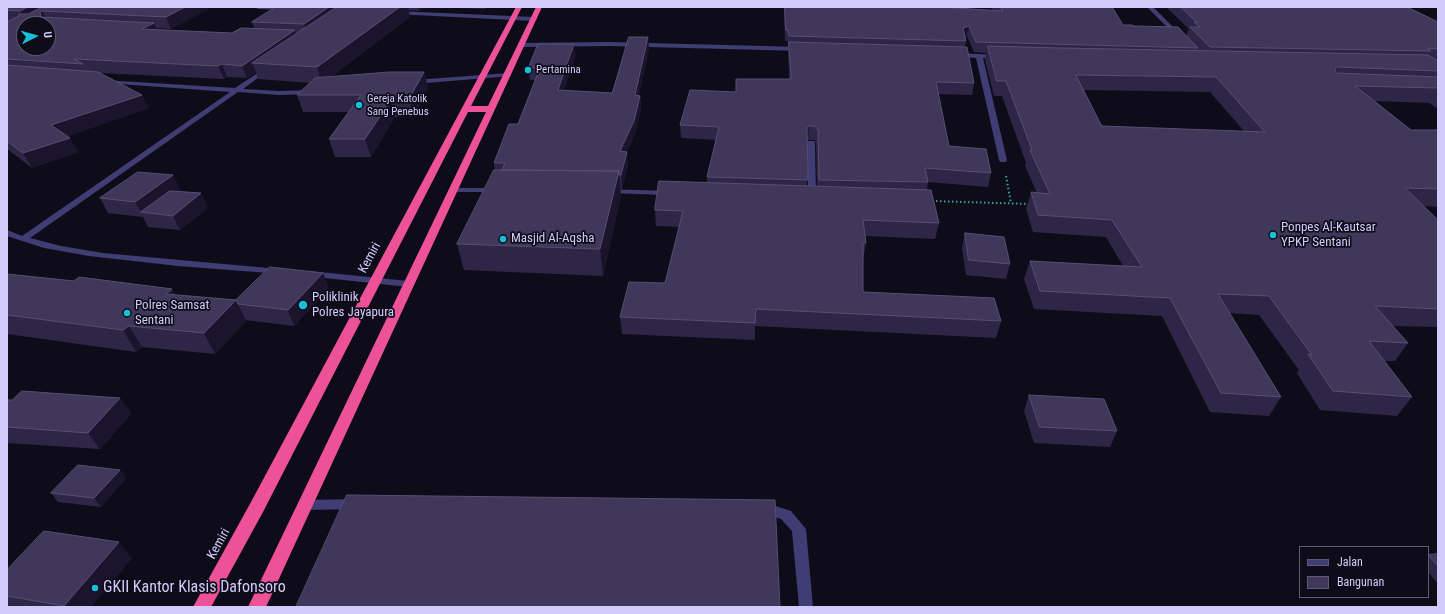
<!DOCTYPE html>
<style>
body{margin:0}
#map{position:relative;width:1445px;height:614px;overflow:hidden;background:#0f0c1a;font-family:"Roboto Condensed",sans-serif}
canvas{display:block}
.frame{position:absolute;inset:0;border:8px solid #d2cbf9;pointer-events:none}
.legend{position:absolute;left:1299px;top:546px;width:130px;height:52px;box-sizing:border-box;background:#0f0c1a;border:1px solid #5d5873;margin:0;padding:5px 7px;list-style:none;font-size:12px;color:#d2cbf9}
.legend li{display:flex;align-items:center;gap:8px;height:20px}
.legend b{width:20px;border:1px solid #5d5873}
.north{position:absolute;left:16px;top:16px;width:40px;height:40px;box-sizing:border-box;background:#0f0c1a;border:1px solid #5d5873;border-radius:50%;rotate:84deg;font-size:11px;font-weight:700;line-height:16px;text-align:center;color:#d2cbf9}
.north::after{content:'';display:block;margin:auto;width:14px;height:18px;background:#17c0d9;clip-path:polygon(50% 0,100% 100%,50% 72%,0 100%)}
</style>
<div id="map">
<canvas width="1445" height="614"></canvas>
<div class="frame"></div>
<ul class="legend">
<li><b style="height:5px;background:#403c74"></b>Jalan</li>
<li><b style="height:11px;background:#40385a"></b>Bangunan</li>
</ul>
<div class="north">U</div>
</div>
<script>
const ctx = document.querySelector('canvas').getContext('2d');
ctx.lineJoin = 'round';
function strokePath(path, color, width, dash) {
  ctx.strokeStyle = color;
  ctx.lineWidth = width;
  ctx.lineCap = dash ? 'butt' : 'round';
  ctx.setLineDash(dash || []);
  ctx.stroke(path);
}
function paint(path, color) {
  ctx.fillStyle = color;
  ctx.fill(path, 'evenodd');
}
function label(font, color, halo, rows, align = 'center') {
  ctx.font = font + ' "Roboto Condensed",sans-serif';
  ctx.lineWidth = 3.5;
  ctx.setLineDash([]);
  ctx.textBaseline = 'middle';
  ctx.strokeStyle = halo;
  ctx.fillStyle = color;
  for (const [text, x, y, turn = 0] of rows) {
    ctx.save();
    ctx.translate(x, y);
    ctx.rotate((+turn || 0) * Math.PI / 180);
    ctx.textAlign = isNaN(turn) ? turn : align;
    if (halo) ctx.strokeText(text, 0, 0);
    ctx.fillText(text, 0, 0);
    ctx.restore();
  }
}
const path = new Path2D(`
 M1006,176L1011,203
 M932,201L1030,204`);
const lane = new Path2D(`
 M357,499L362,500L364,504L362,508L357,509L305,510L300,509L298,505L300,501L305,500Z
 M763,502L791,511L806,529L813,607H799L792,531L781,519L758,511L756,507L758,503Z`);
const street = new Path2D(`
 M255,7H290L291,8L288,10L258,9Z
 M1147,7H1153L1181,35V37H1177Z
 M396,11L534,17L537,19L534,21L394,14L393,13Z
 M610,42L802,47L805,49L802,51L610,46L521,47L518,45L521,43Z
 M956,53L998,55L1001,57L998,59L983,58L1007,160L1006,162H1000L999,160L976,58L954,56L953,55Z
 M268,66L271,68L270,69L243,89L279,91L312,90L315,92L312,94L279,95L238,92L30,238L61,246L103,253L279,269L282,270L284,272L282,274L178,266L89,256L44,248L7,236V230L22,236L230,92L105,83L103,82V80L235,88Z
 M509,73L511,74V76L414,84L411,82L414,80Z
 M808,141H814L815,143L816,197L812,199L808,197Z
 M450,188H497L501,190L497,192H453L449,190Z
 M603,189L670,191L674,193L670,195L606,193H603L602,191Z
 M310,271L408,281L413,284L408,287L307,276L305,274Z`);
const highway = new Path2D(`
 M516,7H522L471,106H488L536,7H542L266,607H248L486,112H468L263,512L211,607H193L251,502Z`);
const wall = new Path2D(`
 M7,7H212L171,29L156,28V30L232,33L254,28L252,22L276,7H425L419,11L408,10L410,17L331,77L424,72L428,88L414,116L395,117L371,157H335L329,139L349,112H303L297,95L310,83L258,79L256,72L247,78L227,77L224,79L100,73L149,108L68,136L78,152L32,168L7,149Z
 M433,7H487L485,9Z
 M784,7H939L993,10L990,7H1112L1123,25L1186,36L1189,29L1166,7H1407L1438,22V60H1437L1438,61V109L1429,103L1375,101L1411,130H1438V207L1423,206L1438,220V327L1393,326L1408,343L1395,361H1384L1412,397L1397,416L1320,410L1297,373L1299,370L1259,315L1229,313L1281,397L1269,416L1210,412L1162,316L1034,309L1024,279L1030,261L1123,266L1106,237L1033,232L1026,209L1031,192L1037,193L1025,166L1026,163L1002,96H994L985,60L986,53L974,52L967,36L965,37L966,41L965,47L974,83L972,95L938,94L949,146L991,173L988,187L928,182L927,190L939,223L935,239L865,236L866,243L863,259V292L1001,321L996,338L755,326V340L622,334L620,317L665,283L679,227L656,226L655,210L707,183V177L716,140L681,138L680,125L736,92L789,79L788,53L789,46H788V41H785ZM1084,90L1210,92L1244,131L1102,126ZM807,140H814L816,143L817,186H807Z
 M649,49L639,95L640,96L641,108L635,134L627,153L628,165L622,189H620L621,196L603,276L464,270L457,244L495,170L494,163L518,124L535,80H530L528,68L576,55L564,90L612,93Z
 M173,175L180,190L178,191L201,193L208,208L180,230L148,227L143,217L108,213L100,198Z
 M965,233L1010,264L1006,279L966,275L962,248Z
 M7,274L74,281L172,289L175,295L236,300L329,288L294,326L245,320L246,321L215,354L142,347L136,352L7,334Z
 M1029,395L1117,431L1110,447L1034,443L1024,411Z
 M120,398L131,414L100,449L7,443V400Z
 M120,470L126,478L101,507L58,502L51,493Z
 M1438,554V584L1428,572V556Z
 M132,558L91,607H7V570Z`);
const shadedWall = new Path2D(`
 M28,7H59L42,11L48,22H26L20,11Z
 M185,7H212L171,29L166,17Z
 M329,7H338L308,35L304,24Z
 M400,7H408L410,17L322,84L317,67Z
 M418,7H425L419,11Z
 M154,23L159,35L142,29Z
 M969,26L967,36L961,38L963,28Z
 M295,30L299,42L252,63L256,72L247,78L242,66Z
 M648,37L649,49L636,108L635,95Z
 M574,44L576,55L560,102L558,90Z
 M222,64L227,77L224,79L218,66Z
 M1338,67L1331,82L1336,68Z
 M424,72L428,88L414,116L409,99Z
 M142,95L149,108L59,139L51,125Z
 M640,96L641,108L635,134L627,153L628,165L622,189L620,151Z
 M391,100L395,117L371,157L365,139Z
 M809,126L808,140L806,141L807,128Z
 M70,138L78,152L32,168L23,153Z
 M619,171L621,196L603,276L600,249Z
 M173,175L180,190L148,213L141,212L135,202Z
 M201,193L208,208L180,230L173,216Z
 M323,273L329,288L294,326L288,310Z
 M172,289L184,309L166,294Z
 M236,300L246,321L215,354L204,333Z
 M129,326L142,347L136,352L123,330Z
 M120,398L131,414L100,449L88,433Z
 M120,470L126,478L101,507L94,498Z
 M119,542L132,558L91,607H66L64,606Z`);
const building = new Path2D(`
 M7,7H28L20,11L7,10Z
 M43,7H185L166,17L42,11L40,12L41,17L154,23L142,29L232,33L241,28L295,30L242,66L222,64L218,66L74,59L83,64L7,59V22L19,16V14H28ZM24,24H48V48H24Z
 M276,7H329L304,24L252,22Z
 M337,7H400L317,67L252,63Z
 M785,7H939L1003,11L1000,7H1112L1123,25H1132L1134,26L1178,27L1198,48L976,42L969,26L963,28L966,41L789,36L788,30H786Z
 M1181,7H1407L1438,22V49L1427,48L1431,51L1210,47L1190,27H1200L1194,22H1196Z
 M629,37H648L635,95L640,96L634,121L620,151L627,152L621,175H619V171L502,170L505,163H494L509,124H518L540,68H528L538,44H574L558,90L612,93Z
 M789,42L967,47L974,83L936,82L949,146L986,149L991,173L925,168L928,182L819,180L818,130L815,126H809L807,128L808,180L707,177L719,127L680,125L690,90L736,92V79H791Z
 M988,46L1061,48L1428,55L1438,61V71L1338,67L1336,68L1335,71L1336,73L1438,77V88L1355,86L1411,130H1438V189L1405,188L1438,220V309L1375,306L1408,343L1369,341L1412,397L1333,391L1308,354L1312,355L1269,296L1218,294L1281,397L1221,393L1170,298L1040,291L1030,261L1142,267L1112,220L1038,215L1031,192L1050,194L1030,150H1032L1006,81H997ZM1076,75L1216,77L1265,132L1102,126Z
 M7,65L98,72L142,95L51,125L70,138L23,153L7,141Z
 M390,72H424L409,99L391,100L365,139H329L361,95H297L315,78Z
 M494,170L619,171L600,249L457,244Z
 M138,172L173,175L135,202L100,198Z
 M659,181L931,190L939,223L863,220L866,243H863V292L994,298L1001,321L756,309L755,323L620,317L629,282L665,283L683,211L655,210Z
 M170,191L201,193L173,216L141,212Z
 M965,233L1004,237L1010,264L969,260Z
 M270,267L323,273L288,310L238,304L236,300Z
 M7,274L74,281L79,277L172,289L166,294L236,300L204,333L129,326L123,330L7,315Z
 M22,391L120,398L88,433L7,427V400H12Z
 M1029,395L1104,399L1117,431L1040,427Z
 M78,465L120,470L94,498L51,493Z
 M347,495L775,500L780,607H296Z
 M44,531L119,542L64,606L7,596V570Z
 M1438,554V566L1428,555Z`);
const markers = [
 [528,70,4,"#17c0d9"],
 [359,105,4,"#17c0d9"],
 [1273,235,4,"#17c0d9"],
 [503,239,4,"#17c0d9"],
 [303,305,5,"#17c0d9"],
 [127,313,4,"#17c0d9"],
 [95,588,4,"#17c0d9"]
];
const farPoinames = [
 ["Pertamina",536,70],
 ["Gereja Katolik",367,99],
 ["Sang Penebus",367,112]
];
const poiNames = [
 ["Ponpes Al-Kautsar",1281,228],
 ["YPKP Sentani",1281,243],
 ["Masjid Al-Aqsha",511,239],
 ["Poliklinik",312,298],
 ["Polres Jayapura",312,313],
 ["Polres Samsat",135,306],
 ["Sentani",135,321]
];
const streetNames = [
 ["Kemiri",370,258,-62],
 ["Kemiri",219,544,-61]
];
const nearPoinames = [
 ["GKII Kantor Klasis Dafonsoro",103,588]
];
strokePath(path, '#38a09d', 2, [1.5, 2.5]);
paint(lane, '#403c74');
paint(street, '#403c74');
paint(highway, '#ed5298');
paint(wall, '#2e2646');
paint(shadedWall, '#1a142d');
paint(building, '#40385a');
strokePath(building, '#574f73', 1);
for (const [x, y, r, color] of markers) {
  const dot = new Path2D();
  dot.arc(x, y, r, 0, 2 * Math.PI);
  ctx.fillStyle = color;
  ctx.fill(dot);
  strokePath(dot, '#0f0c1a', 1.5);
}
label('11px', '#d2cbf9', '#0f0c1a', farPoinames, 'left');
label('13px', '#d2cbf9', '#0f0c1a', poiNames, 'left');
label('13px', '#d2cbf9', '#0f0c1a', streetNames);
label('16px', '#d2cbf9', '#0f0c1a', nearPoinames, 'left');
</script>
